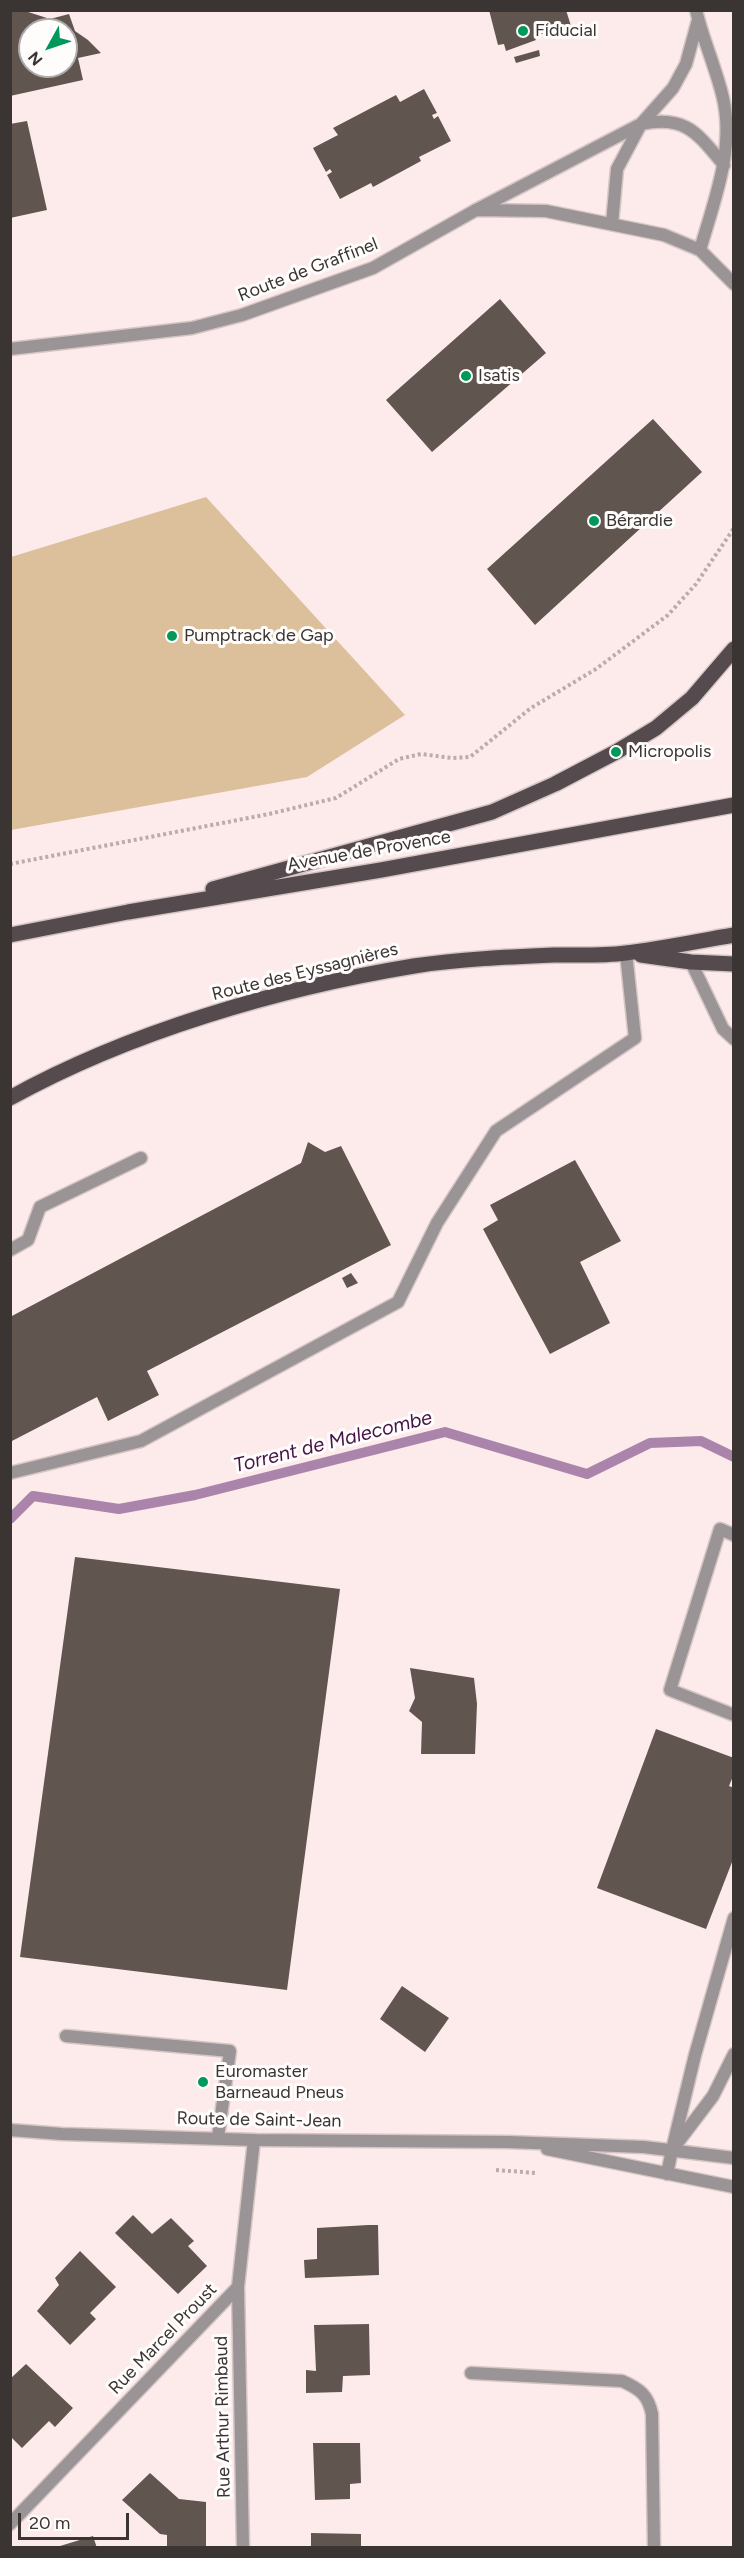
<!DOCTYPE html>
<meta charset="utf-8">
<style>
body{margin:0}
#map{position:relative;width:744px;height:2558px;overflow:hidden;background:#fcebea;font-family:Figtree,sans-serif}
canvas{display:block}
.frame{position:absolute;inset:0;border:12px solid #3a3433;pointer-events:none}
.north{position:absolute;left:18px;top:18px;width:60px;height:60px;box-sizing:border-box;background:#fffcfc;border:2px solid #b0acac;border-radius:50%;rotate:230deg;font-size:16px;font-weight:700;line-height:24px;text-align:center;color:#3a3433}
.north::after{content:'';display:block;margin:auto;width:21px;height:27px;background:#00995b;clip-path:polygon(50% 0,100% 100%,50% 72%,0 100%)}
.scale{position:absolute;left:18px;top:2513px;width:111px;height:27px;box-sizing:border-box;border:3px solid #3a3433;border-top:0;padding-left:8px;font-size:18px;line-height:21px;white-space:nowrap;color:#3a3433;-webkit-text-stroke:4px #fffcfc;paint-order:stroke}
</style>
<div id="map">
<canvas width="744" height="2558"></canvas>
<div class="frame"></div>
<div class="north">N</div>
<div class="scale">20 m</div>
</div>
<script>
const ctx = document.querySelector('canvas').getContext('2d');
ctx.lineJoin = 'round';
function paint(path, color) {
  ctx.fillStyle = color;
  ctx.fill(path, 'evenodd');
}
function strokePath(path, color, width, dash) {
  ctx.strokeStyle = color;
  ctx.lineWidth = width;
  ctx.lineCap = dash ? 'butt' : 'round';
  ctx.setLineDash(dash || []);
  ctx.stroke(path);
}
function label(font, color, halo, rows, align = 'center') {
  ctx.font = font + ' Figtree,sans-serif';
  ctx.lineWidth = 6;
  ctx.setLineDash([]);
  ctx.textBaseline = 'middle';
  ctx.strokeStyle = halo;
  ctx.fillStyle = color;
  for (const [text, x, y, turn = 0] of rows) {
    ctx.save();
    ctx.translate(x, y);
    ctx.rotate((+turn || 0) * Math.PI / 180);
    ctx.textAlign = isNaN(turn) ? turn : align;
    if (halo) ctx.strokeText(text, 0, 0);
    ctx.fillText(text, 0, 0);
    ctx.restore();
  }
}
const green = new Path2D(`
 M206,497L405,715L307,777L11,830V557Z`);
const stream = new Path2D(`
 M10,1519L33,1496L119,1509L195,1495L445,1432L587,1474L650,1443L701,1441L734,1457`);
const building = new Path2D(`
 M10,10H22L50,19L69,14L75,31L88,40L101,53L78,58L83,80L10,96ZM30,30H66V66H30Z
 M489,10H566L571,26L534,36L536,40L506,51L504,44L498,45Z
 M539,50L540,56L516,63L514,57Z
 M424,89L437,113L432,115L434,119L438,116L451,141L419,157L421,161L373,187L371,183L340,199L327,175L332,172L330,169L326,172L313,148L338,135L333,128L396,95L400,102Z
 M27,121L47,210L10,218V124Z
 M500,299L546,353L432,452L386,400Z
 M653,419L702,472L535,625L487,569Z
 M308,1142L325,1152L341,1146L391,1245L147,1371L159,1395L108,1421L97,1397L10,1442V1317L301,1163Z
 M575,1160L621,1241L580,1262L610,1323L550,1354L483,1229L498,1220L490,1205Z
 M351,1273L358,1283L347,1288L342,1278Z
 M75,1557L340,1589L287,1990L20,1957Z
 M410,1668L474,1678L477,1704L475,1754H421L422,1722L409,1711L415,1698Z
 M656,1729L734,1758V1774L729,1786L734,1788V1857L706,1929L597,1888Z
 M402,1986L449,2018L425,2052L380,2019Z
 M133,2215L152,2234L171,2218L194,2241L188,2246L207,2266L178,2294L115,2233Z
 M368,2225H378L379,2275L305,2278L304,2260L317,2259V2228Z
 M80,2251L116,2287L90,2313L96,2319L70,2345L37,2311L59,2285L55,2278Z
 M369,2324L370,2375L343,2376L342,2392L306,2393V2370L316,2371L314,2325Z
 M26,2364L73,2408L55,2427L49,2421L22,2448L10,2436V2379Z
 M313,2443H360L361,2483L350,2484V2499L315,2500Z
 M150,2473L179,2499L206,2502V2548H167V2535L160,2534L122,2500Z
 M311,2533L361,2534V2548H311Z
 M93,2536L97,2548H60V2546Z`);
const path = new Path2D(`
 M10,864L269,814L336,798L399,759L421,754L452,758L470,757L531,708L596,669L668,615L696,584L734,528
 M496,2170L536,2173`);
const service = new Path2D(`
 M691,962L723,1029L734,1039
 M10,1250L28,1240L40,1207L141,1158
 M10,1473L141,1441L398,1302L437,1223L496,1131L635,1038L626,953
 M734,1535L720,1529L670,1690L734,1715
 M66,2036L230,2051L218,2137
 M672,2150L695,2055L734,1918
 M667,2174L672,2150L713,2096L734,2054`);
const minor = new Path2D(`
 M696,10C703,40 716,68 723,98C735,149 714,201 700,250
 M641,124C686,115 697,133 724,165
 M476,210L641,124L673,88L686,64L698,20
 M612,224L617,169L641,124
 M238,2287L243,2548
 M471,2373L622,2381C640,2389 648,2395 652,2414L654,2548
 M10,2524L238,2287L254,2140`);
const tertiary = new Path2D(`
 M10,349L192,328L242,315L373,268L476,210L546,211L664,235L700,250L734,284
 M10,2130L62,2134L254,2140L508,2142L644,2147L734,2158
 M547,2149L734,2187`);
const primary = new Path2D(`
 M213,889L492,812L555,784L616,752L656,728L692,698L734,649
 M10,935L128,912L381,870L734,805
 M641,955L691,962L734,964
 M10,1098C129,1032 280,988 414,966C460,959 507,957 554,955C578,955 602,956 626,953C662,949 698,941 734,935`);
const markers = [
 [523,31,6,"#00995b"],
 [466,376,6,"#00995b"],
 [594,521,6,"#00995b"],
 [172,636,6,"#00995b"],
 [616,752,6,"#00995b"],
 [203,2082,6,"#00995b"]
];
const poiNames = [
 ["Fiducial",535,31],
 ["Isatis",478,376],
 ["Bérardie",606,521],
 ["Pumptrack de Gap",184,636],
 ["Micropolis",628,752],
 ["Euromaster",215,2072],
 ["Barneaud Pneus",215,2093]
];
const streetNames = [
 ["Route de Graffinel",308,270,-21],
 ["Avenue de Provence",369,851,-10],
 ["Route des Eyssagnières",305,972,-14],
 ["Route de Saint-Jean",259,2120,1],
 ["Rue Marcel Proust",163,2339,-46],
 ["Rue Arthur Rimbaud",223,2417,-91]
];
const waterNames = [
 ["Torrent de Malecombe",333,1442,-14]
];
paint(green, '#dcc09c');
strokePath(stream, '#aa84ab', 10);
paint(building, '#615550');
strokePath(service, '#d5c6c5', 15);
strokePath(minor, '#d5c6c5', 15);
strokePath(tertiary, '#d5c6c5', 15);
strokePath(primary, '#d5c6c5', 18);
strokePath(path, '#b9acab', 4, [3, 3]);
strokePath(service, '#9a9496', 12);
strokePath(minor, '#9a9496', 12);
strokePath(tertiary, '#9a9496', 12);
strokePath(primary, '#554b4f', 15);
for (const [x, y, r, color] of markers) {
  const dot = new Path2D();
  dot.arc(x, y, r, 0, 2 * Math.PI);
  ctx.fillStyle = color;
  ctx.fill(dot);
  strokePath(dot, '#fffcfc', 2);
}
label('18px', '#3a3433', '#fffcfc', poiNames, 'left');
label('18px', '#3a3433', '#fffcfc', streetNames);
label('italic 20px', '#441447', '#fffcfc', waterNames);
</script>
